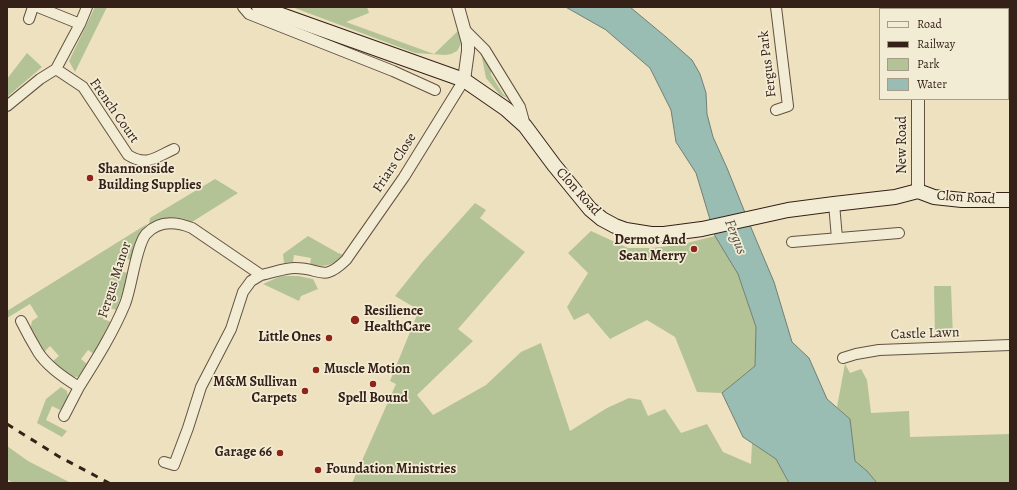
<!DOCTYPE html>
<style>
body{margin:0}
#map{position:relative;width:1017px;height:490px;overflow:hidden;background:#ede1bf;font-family:Alegreya,serif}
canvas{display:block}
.frame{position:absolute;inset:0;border:8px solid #352118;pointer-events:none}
.legend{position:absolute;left:879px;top:8px;width:130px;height:92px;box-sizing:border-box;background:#f3ecd5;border:1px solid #a79b89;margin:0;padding:5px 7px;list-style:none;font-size:12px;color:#352118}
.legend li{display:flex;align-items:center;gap:8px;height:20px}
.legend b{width:20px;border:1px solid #a79b89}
</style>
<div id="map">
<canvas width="1017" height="490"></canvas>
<div class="frame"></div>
<ul class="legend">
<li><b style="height:5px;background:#f3ecd5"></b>Road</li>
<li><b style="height:5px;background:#352118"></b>Railway</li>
<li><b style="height:11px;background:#b4c395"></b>Park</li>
<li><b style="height:11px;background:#99bdb2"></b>Water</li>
</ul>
</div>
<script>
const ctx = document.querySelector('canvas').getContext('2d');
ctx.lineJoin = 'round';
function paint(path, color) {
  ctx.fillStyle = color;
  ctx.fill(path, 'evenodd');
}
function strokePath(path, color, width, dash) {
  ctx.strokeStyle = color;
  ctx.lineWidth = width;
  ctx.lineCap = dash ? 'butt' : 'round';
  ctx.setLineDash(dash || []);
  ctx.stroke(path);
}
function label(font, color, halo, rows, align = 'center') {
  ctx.font = font + ' Alegreya,serif';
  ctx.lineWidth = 3.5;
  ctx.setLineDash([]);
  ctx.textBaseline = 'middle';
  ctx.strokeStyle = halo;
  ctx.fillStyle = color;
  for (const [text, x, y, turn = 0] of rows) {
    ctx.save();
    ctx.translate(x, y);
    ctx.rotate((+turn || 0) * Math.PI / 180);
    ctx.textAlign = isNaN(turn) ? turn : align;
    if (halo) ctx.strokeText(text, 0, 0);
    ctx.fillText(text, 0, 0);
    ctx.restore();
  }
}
const green = new Path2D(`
 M95,7H107L75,72L69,61Z
 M292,7H367L369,13L346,22L434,54L459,30L461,44L457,51L451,54L445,55L415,53Z
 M27,53L42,67L7,97V79Z
 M484,57L491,70V75L503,94L508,98L500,95L486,78L482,58Z
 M215,179L238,193L192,222C176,214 164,218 149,224L150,218Z
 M475,203L486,210L480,218L525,252L458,329L473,341L417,395L433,415L486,385L521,352L541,343L570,431L607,408L629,398L641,400L648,416L665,409L681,433L707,424L723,452L751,464L752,443L776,459L789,483H352L396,384L390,381L419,310L395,296L423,261Z
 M147,224L136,242L131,260L123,258L120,271L128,273L127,280L116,310L108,307L103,319L111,322L108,330L94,354L88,350L81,359L87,364L78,377L69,376L53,361L59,356L50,346L44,352L30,330L32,321L38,317L30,304L7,318V311Z
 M591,231L628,248H651L679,245L715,236L738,274L756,327L755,366L722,393L697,392L675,337L647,320L610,339L588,313L574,320L567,307L588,273L568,253Z
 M308,236L338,253L344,255C332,266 326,267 310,265L311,258L294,255L293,262L284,263L283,254Z
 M281,276H298L313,279L318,289L301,296L299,301L263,284Z
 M934,286H951L953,337L935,338Z
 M845,364L850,373L861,369L867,380L871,413L909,411L910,437L1010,434V483H877L867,471L855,461L850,419L837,407Z
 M61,387L67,391L68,397L60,410L52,406L46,420L67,431L62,437L37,423L46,399Z
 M7,446L28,461L71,483H13L7,479Z`);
const water = new Path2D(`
 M566,7H630L666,37L692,60L700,74L706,93L707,114L713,137L727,168L752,230L774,282L792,342L809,358L827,399L850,419L855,461L867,471L877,483H789L776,459L743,437L722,393L755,366L756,327L738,274L715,236L696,173L676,142L671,110L650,68L606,30Z`);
const minor = new Path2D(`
 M38,7L80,24
 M243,7L249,14L393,71L435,90
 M776,7L788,106L776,110
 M29,19L33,7
 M465,30L485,50L520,107L525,125
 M56,69L80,24L87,7
 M7,106L40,79L56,69L83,87L128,155C147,167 156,157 174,149
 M834,204L837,238
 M792,242L899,233
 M21,321C26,331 32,342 38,352C47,366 64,378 79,387C96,360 113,333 125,304C132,286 136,246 146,234C159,220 177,222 192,228L261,275C272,273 284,268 295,268C322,268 322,283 346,260L404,177L464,80
 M843,358L856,354L879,350L1010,345
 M64,416L79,387
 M164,462L174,465L188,428L201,387L231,329L243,292L251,281L261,275`);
const tertiary = new Path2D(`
 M458,7L468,43V51L464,80
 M915,7V9
 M918,191V99`);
const secondary = new Path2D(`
 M259,7L464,80L506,109L525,126L554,165L590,209L602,219L615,226L626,230L651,234H664L702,229L788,210L834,204L895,197L918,191L934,197L962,200H1010`);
const rail = new Path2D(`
 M7,424L58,456L109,483`);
const markers = [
 [90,178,4,"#8f2418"],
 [694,249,4,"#8f2418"],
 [355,320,5,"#8f2418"],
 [329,338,4,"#8f2418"],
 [316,370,4,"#8f2418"],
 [373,384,4,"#8f2418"],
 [305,391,4,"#8f2418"],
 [280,453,4,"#8f2418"],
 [318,470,4,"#8f2418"]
];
const streetNames = [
 ["Fergus Park",768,64,-97],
 ["French Court",114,111,55],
 ["New Road",903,145,-90],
 ["Friars Close",395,163,-57],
 ["Clon Road",578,192,48],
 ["Clon Road",966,198,4],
 ["Fergus Manor",115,280,-72],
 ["Castle Lawn",925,334,-2]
];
const poiNames = [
 ["Shannonside",98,170],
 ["Building Supplies",98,186],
 ["Dermot And",686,241,"right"],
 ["Sean Merry",686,257,"right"],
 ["Resilience",364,312],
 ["HealthCare",364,328],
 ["Little Ones",321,338,"right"],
 ["Muscle Motion",324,370],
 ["M&M Sullivan",297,383,"right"],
 ["Carpets",297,399,"right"],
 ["Spell Bound",373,399,"center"],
 ["Garage 66",272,453,"right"],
 ["Foundation Ministries",326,470]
];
const waterNames = [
 ["Fergus",735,237,68]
];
paint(green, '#b4c395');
paint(water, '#99bdb2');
strokePath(water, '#717f74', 1);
strokePath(minor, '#635142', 12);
strokePath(tertiary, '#635142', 14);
strokePath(secondary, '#352118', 16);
strokePath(minor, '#f3ecd5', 10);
strokePath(tertiary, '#f3ecd5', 12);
strokePath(secondary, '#f3ecd5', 14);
strokePath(rail, '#352118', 3, [7, 7]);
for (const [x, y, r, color] of markers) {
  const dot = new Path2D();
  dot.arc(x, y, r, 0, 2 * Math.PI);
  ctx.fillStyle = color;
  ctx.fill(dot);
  strokePath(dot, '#f3ecd5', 1.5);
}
label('14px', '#352118', '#f3ecd5', streetNames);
label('bold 14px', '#352118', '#f3ecd5', poiNames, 'left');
label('italic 15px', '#535046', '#f3ecd5', waterNames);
</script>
